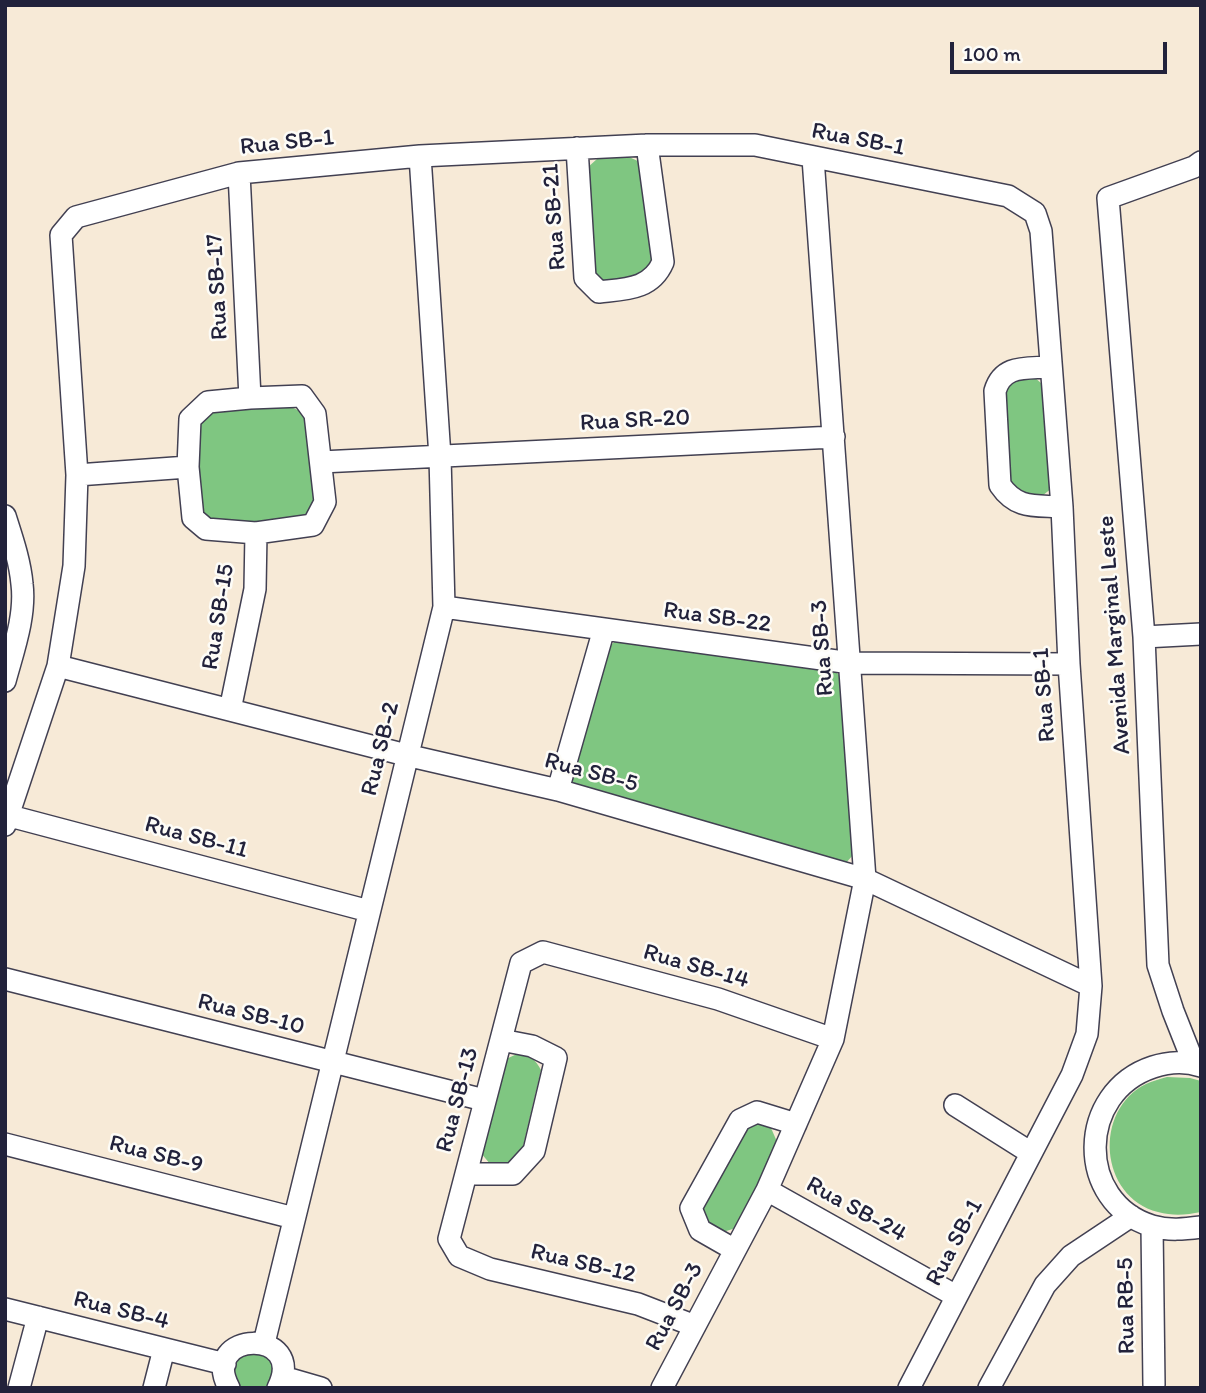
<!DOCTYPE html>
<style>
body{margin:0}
#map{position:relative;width:1206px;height:1393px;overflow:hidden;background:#f7ead7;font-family:Itim,sans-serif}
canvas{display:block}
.frame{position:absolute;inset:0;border:7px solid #22223b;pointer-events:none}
.scale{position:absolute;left:950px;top:42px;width:217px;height:32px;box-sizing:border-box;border:4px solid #22223b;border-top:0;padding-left:9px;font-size:21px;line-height:24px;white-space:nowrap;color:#22223b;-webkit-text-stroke:5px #fdfcf7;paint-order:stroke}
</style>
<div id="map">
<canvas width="1206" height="1393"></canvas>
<div class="frame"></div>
<div class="scale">100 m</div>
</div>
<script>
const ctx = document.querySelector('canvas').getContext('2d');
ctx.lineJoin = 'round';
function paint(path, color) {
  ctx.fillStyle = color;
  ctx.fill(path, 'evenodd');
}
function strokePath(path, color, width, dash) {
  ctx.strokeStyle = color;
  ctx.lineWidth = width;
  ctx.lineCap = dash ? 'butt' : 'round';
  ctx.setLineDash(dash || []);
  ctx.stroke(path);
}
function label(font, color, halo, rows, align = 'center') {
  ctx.font = font + ' Itim,sans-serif';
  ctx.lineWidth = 5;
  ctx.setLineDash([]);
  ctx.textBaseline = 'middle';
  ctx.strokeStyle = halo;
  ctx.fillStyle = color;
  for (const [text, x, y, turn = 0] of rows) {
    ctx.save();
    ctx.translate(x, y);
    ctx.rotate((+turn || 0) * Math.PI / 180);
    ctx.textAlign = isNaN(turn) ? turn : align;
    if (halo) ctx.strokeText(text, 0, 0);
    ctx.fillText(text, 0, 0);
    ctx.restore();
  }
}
const green = new Path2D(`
 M629,157L640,162L653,256L648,272L608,285L595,279L587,168L597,159Z
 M1033,376L1042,384L1052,488L1042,496L1019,493L1011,487L1000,383Z
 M291,407L300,411L310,423L314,503L309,515L298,522L215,525L200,509L196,427L209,412Z
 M617,640L837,673L840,676L853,855L845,864L574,789L570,782L608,647Z
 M517,1054C529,1054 536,1060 541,1070L521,1155L513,1165H491L480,1152L506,1059Z
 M1167,1077L1190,1078L1201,1081V1212C1186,1215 1173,1216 1158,1212C1099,1197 1093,1110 1146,1084C1152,1081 1160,1079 1167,1077Z
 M760,1123L771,1128L778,1144L736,1228L723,1232L710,1228L700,1213L746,1125Z
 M259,1350L274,1363L268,1388H239C233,1381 231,1367 235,1359Z`);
const minor = new Path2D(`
 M577,148L585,278L599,292C625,289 651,290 663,262L647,145
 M239,173L250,398
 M1050,367C1026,369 1003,364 995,391L1000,485C1017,510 1036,505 1062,507
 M302,396L315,414L325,502L313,525L256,533L206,529L193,518L188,467L190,419L208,402L250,398Z
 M321,462L834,437
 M77,475L188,467
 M5,516C12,538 20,561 22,584C26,616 13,651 5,681
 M444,607L851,663L1069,664
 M1144,637L1201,634
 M58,666L406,755L558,790L865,879L1091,986
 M230,710L255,589L256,533
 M558,790L604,629
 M10,816L369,911
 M5,825L58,666L74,566L77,475L61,235L76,217L239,173L420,156L647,145H755L1008,196L1035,213L1041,231L1062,507L1069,664L1091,986L1087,1034L1072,1075L909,1388
 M5,979L484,1100
 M1194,1064L1173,1011L1158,965L1144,637L1108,198L1194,167L1201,162
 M1201,1066C1186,1061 1168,1062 1153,1067C1077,1092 1075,1202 1152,1226C1169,1231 1185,1229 1201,1227
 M955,1105L1031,1153
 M5,1144L294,1218
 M466,1174H513L534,1151L556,1058L532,1046L501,1040
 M767,1190L956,1296
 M1152,1226L1154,1385
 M735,1250L700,1230L691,1208L740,1120L757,1112L796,1124
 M5,1309L225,1364
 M695,1326L638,1304L490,1269L459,1256L449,1239L521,963L543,952L718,999L833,1039
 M264,1343L444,607L440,457L420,156
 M283,1377L321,1388
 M19,1388L38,1317
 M154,1388L164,1349
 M229,1388C198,1330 308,1327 278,1388
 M662,1388L767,1190L833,1039L865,879L813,158
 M989,1388L1045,1285L1071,1256L1131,1216`);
const streetNames = [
 ["Rua SB-1",858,140,11],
 ["Rua SB-1",287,143,-6],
 ["Rua SB-21",555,217,-94],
 ["Rua SB-17",218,287,-93],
 ["Rua SR-20",635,421,-3],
 ["Rua SB-15",219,617,-81],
 ["Rua SB-22",717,618,8],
 ["Avenida Marginal Leste",1115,635,-94],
 ["Rua SB-3",823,648,-94],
 ["Rua SB-1",1045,695,-94],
 ["Rua SB-2",381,749,-76],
 ["Rua SB-5",591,773,15],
 ["Rua SB-11",196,838,15],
 ["Rua SB-14",696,967,16],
 ["Rua SB-10",251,1015,14],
 ["Rua SB-13",458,1100,-75],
 ["Rua SB-9",156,1155,14],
 ["Rua SB-24",856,1210,29],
 ["Rua SB-1",955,1243,-62],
 ["Rua SB-12",583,1264,13],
 ["Rua RB-5",1127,1306,-91],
 ["Rua SB-3",675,1307,-62],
 ["Rua SB-4",121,1311,14]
];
paint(green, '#7fc681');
strokePath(minor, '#424052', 24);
strokePath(minor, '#fff', 21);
label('24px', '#22223b', '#fdfcf7', streetNames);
</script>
